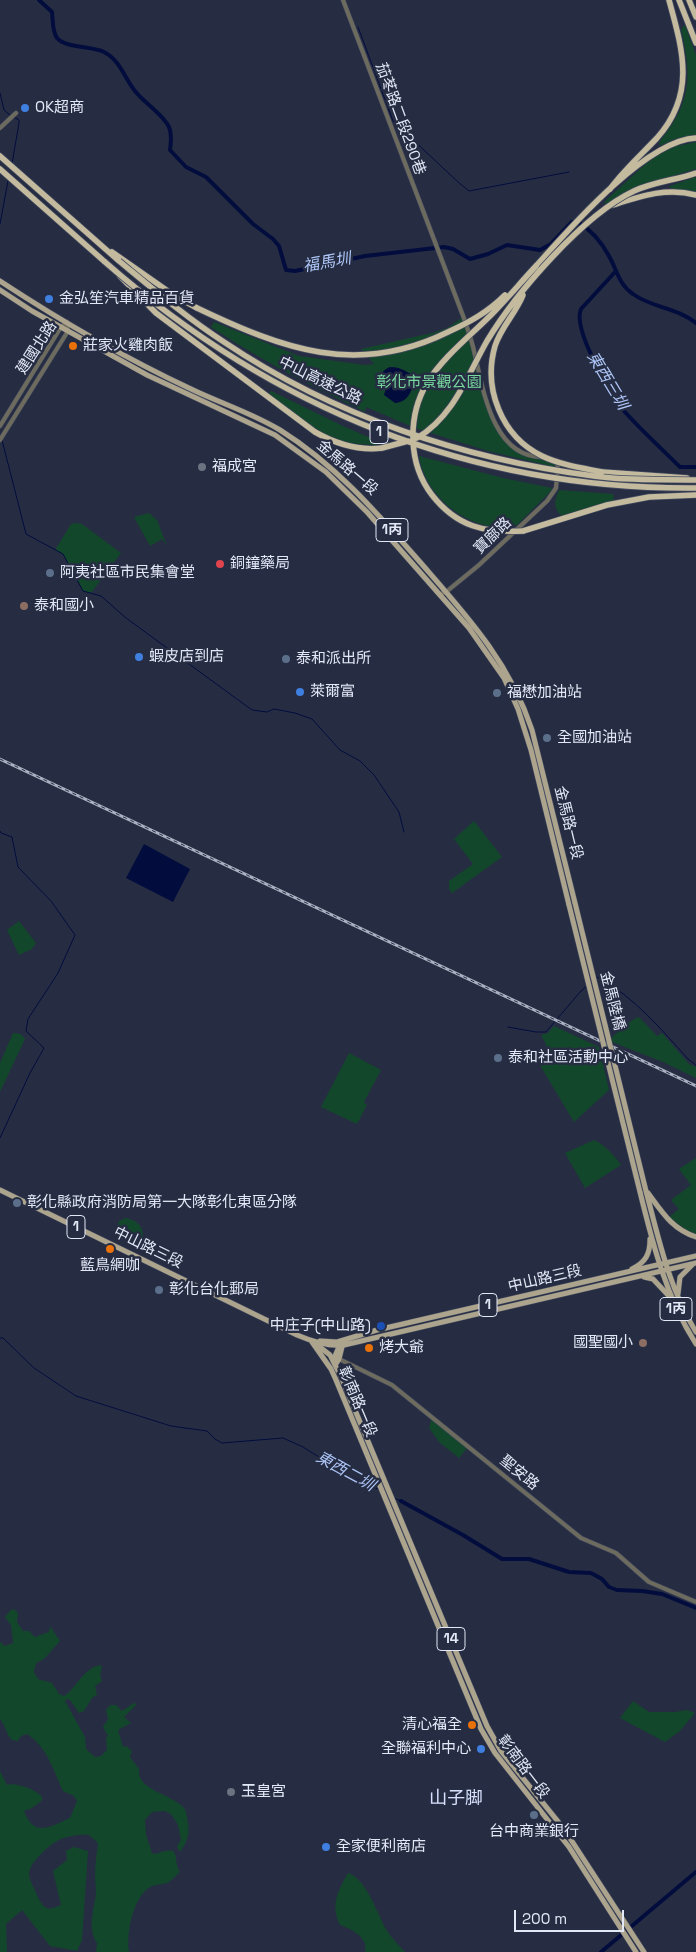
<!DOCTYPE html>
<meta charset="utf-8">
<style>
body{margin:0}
#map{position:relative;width:696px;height:1952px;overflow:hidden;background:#262d43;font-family:"Space Grotesk",sans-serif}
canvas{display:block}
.scale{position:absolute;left:514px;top:1910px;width:110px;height:22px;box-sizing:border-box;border:2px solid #e2e8f6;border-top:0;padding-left:6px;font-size:15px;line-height:18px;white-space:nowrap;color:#e2e8f6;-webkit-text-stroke:4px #262d43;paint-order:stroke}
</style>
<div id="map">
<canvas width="696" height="1952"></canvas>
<div class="scale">200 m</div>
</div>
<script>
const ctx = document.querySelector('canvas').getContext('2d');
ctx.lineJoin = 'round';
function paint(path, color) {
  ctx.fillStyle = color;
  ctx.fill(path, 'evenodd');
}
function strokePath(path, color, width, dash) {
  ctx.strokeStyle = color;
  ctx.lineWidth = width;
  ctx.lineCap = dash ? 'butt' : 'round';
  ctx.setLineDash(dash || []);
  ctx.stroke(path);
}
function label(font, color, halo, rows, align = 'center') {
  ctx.font = font + ' "Space Grotesk","Noto Sans TC",sans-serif';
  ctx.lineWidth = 5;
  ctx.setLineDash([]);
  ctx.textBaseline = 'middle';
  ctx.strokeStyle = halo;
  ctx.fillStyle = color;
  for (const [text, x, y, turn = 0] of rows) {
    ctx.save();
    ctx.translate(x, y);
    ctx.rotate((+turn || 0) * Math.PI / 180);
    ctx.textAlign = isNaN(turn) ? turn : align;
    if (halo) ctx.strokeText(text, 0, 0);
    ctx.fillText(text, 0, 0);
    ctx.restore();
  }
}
const green = new Path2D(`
 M685,25L696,55V135L675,139L660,146L659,142C692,102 692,77 681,29Z
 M696,142V169C663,178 636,187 606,204L604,202L650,160L672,147Z
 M696,177V192L670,188V186Z
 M463,317L472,344L485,405L492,419L515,449L555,461L557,463L555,467L488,451L415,428L366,407L365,412C312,386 260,360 211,327L214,322L299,356L365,365L374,364L361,349L432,333L447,328Z
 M271,391L343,426L382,443L375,445L342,443L318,432L266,396Z
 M419,456L503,478L552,488L551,491L517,525C474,536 425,499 419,456Z
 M559,490L613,494L614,500L562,516C552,507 555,500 559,490Z
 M149,513L157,520L167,546L162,539L150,546L134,517Z
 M76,523L82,524L121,553L91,593L83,591L63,554L55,550L71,524Z
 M474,821L502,857L452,893L449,889V881L473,864L454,839Z
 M19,921L36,943L32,949L19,955L7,930Z
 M639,1017L657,1036L662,1033L689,1064L696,1067V1078L663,1062L612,1042V1037L634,1019Z
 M554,1026L599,1047L609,1090L574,1122L538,1062L548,1060L552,1056L541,1035L548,1033Z
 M13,1033L21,1034L25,1039L0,1092V1063Z
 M349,1053L381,1070L364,1102L367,1105L357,1124L321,1107Z
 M594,1140C605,1145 614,1155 621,1165L585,1188L565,1153Z
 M696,1158V1234L687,1231L669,1217L679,1209L671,1200L691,1185L679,1169Z
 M126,1218C137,1221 143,1225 143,1237L139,1238L117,1227L119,1221Z
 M432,1417L468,1447L459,1458L440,1443L429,1428Z
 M14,1609L18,1613L17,1622L23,1631H29L35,1637L49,1632L50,1626L60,1641L44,1659L36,1663L34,1672L38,1679L52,1683L59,1694L64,1696C78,1687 82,1669 100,1665L102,1667L100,1675L102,1681L95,1686L97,1695L92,1698L84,1711L79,1713L70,1700L67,1699L65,1701L85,1737L86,1749L95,1757L101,1756L107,1750L106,1738L108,1736L103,1727L108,1719L106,1710L110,1705H116L122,1711L134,1703L137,1704L124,1717L131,1723L118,1730L123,1747L126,1746L132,1751L130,1757L139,1769C136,1790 172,1794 184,1808C187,1812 187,1818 188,1823C190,1835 187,1842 180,1852L177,1846L181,1840L178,1825L171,1814L165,1811L152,1812L145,1820L146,1835L152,1853L155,1854C184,1844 171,1857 180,1872C176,1875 172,1880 169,1882C163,1885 155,1884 150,1887C133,1897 126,1934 129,1952H96L97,1943C87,1928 94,1910 96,1893C96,1887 95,1881 95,1874C95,1864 97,1853 98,1843L89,1835C80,1834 67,1836 59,1840C50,1844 29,1863 29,1874C29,1880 34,1887 36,1893C38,1897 42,1907 47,1908C50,1910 58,1906 61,1905L53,1871L67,1860L66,1851L74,1847L88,1851L82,1940L77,1951L50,1946L22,1910L6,1924L7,1952H0V1771L7,1785C15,1782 37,1790 42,1797V1800C36,1806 31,1809 24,1811C34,1838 50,1827 70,1818L77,1801L74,1796L63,1791C53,1769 47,1747 27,1734L21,1736L18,1741L12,1740C6,1734 6,1726 0,1719V1642L5,1646L13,1643L11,1625L5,1617L11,1610Z
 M633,1701L649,1712H675L687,1710L695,1713L680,1731L665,1742L620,1718Z
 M348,1873C367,1879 378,1916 387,1931C392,1938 398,1945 405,1952H365C369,1937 351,1929 340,1925C330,1905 338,1891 348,1873Z`);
const water = new Path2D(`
 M390,367C399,367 405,370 412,375V379L415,381C411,392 408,402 395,403L384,395L386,388C377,380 380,371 390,367Z
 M144,844L190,869L173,902L126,878Z`);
const stream = new Path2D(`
 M358,27L393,121L458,182L469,191L569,172
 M0,93L4,110L10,115
 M12,164L19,123V120L14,117
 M0,224L8,181
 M2,440L26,534L63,554L83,591L101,596L126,618L252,710L267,712L274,709L295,713L312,719L340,750L360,761L374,775L399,812L404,832
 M0,831L1,833L12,837L18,867L51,901L75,935L58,973L28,1019L26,1031L44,1048L30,1073L0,1138
 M597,978L598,977C634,997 661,1029 688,1059L696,1065
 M508,1027L536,1032H546L580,992L588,985
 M0,1338H3L34,1368L76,1396L171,1426L207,1431L215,1439L222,1443L283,1438L303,1447L346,1474L380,1490
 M394,1498L401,1501`);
const canal = new Path2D(`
 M39,0L52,12C53,20 52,31 57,38C65,48 92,46 104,52C120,60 125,79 135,91C145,104 162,113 169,127C172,134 171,143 170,150L186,167L206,177L253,224L273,239L279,246L286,270L295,271L365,256L444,247L453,249L470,259L488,254L507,245L540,250L551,244L572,222H578C591,230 602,243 609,256C617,270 619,285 633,294C652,308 678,308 696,323
 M616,271L581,309C572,329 611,395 625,412C642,431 662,449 680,467H696
 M401,1501L463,1535L502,1559H529L569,1572L591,1573L602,1579L609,1587L617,1590L642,1591L662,1594L696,1608
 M601,1952L696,1872`);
const minor = new Path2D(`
 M343,0L465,321C468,331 472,341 474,351C483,388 492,457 542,457
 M0,128L16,113
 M0,426L61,327L67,322
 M0,440L68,331L67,322
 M440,594L446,592L479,565L547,501L556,488L558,462
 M337,1358L392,1385L581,1538L616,1553L649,1582L696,1602`);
const major = new Path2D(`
 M0,281C61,321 125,358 191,389C220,403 252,413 280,430C336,465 377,513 420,562C466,615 509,661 532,730L575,903
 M0,290L32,311L147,375L275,435L326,472L367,512L469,628L504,678L518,709L531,750L569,905
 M0,1190L297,1335C311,1341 328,1347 344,1345L696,1263
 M646,1191C659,1240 669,1288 696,1332
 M640,1192C653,1245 666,1297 696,1344
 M648,1193C662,1212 672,1229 696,1237
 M632,1269C646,1262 650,1254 650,1239
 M644,1277L653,1279L668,1295
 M678,1294L680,1277L692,1265
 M320,1341L337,1342L377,1330L696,1256
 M312,1342L331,1369L336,1380L481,1729L495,1753L569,1847L636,1952
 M316,1344L330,1355L342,1379L487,1726L501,1751L564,1829L644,1952
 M333,1361L338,1349V1343
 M335,1365L339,1359L343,1343`);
const highway = new Path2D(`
 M679,0L696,43
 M689,0L696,17
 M0,156L119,261
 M0,169L105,262
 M610,189C624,170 641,155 657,138C696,94 683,51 669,0
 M613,205C641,196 667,187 696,195
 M112,252L172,294L197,308
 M536,266C569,229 646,140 696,138
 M120,276L156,313L315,432C336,444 357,451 382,448
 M602,472L687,478
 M523,531L607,505L649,497L696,495`);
const rail = new Path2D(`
 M0,759L696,1086`);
const majorBridge = new Path2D(`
 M575,903L646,1191
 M569,905L640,1192`);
const highwayBridge = new Path2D(`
 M119,261C153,289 187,318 224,342C334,416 463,459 594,476C627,481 662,479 696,480
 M105,262C273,409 471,490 696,488
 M523,295C516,313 501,327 495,346C483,388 501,436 542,456C561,465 582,468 602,472
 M197,308C283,349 357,377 448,332C470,322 488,312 505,295
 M417,438C454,416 467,376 487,341C516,293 583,215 634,191C653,182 676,180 696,173
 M382,448L408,441
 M523,531C485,533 457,527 432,495C408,464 407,417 427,383C443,357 470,336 492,314C507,299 521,282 536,266`);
const markers = [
 [25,108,5,"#3f7fe0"],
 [49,299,5,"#3f7fe0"],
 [73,346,5,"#e8710a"],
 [202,467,5,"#6b7280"],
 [220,564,5,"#e0444e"],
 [50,573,5,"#5c6f8a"],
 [24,606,5,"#8d6e63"],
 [139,657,5,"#3f7fe0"],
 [286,659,5,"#5c6f8a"],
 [300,692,5,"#3f7fe0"],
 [497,693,5,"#5c6f8a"],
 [547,738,5,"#5c6f8a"],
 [498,1058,5,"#5c6f8a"],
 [17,1203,5,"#5c6f8a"],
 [110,1249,5,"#e8710a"],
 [159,1290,5,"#5c6f8a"],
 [381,1326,5,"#1a4fb4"],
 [643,1343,5,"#8d6e63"],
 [369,1348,5,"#e8710a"],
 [472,1725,5,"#e8710a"],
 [481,1749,5,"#3f7fe0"],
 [231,1792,5,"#6b7280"],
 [534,1815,5,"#5c6f8a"],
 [326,1847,5,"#3f7fe0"]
];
const shields = [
 [379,432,18],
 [392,530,32],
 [76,1227,18],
 [488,1305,18],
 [676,1309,32],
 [451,1639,28]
];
const shieldNames = [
 ["1",379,432],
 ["1丙",392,530],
 ["1",76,1227],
 ["1",488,1305],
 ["1丙",676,1309],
 ["14",451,1639]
];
const poiNames = [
 ["OK超商",35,108],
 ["金弘笙汽車精品百貨",59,299],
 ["莊家火雞肉飯",83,346],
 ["福成宮",212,467],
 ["銅鐘藥局",230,564],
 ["阿夷社區市民集會堂",60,573],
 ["泰和國小",34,606],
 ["蝦皮店到店",149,657],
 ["泰和派出所",296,659],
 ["萊爾富",310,692],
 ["福懋加油站",507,693],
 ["全國加油站",557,738],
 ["泰和社區活動中心",508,1058],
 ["彰化縣政府消防局第一大隊彰化東區分隊",27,1203],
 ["藍鳥網咖",110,1266,"center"],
 ["彰化台化郵局",169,1290],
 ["中庄子(中山路)",371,1326,"right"],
 ["國聖國小",633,1343,"right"],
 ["烤大爺",379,1348],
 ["清心福全",462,1725,"right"],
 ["全聯福利中心",471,1749,"right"],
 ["玉皇宮",241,1792],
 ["台中商業銀行",534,1832,"center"],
 ["全家便利商店",336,1847]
];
const streetNames = [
 ["茄苳路二段290巷",400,119,70],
 ["建國北路",37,348,-57],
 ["中山高速公路",320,381,26],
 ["金馬路一段",347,468,41],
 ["寶廍路",493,536,-44],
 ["金馬路一段",568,823,76],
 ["金馬陸橋",612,1001,76],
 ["中山路三段",148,1248,26],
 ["中山路三段",545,1279,-13],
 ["彰南路一段",357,1402,67],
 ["聖安路",519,1473,39],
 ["彰南路一段",523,1767,53]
];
const parkNames = [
 ["彰化市景觀公園",429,383]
];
const waterNames = [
 ["福馬圳",327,263,-10],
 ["東西三圳",607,381,59],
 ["東西二圳",345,1472,29]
];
const quarterNames = [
 ["山子脚",456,1799]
];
paint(green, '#13472b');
paint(water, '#020d3e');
strokePath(stream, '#020d3e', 1);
strokePath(canal, '#020d3e', 4);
strokePath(minor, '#444b60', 5);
strokePath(major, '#444b60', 6);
strokePath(highway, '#444b60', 7);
strokePath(minor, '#6d6a5e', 4);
strokePath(major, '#aca48d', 5);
strokePath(highway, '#c4bb9f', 5.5);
strokePath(rail, '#aab0c1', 3);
strokePath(rail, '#262d43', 1, [4]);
strokePath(majorBridge, '#444b60', 6, []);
strokePath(highwayBridge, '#444b60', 7, []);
strokePath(majorBridge, '#aca48d', 5);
strokePath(highwayBridge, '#c4bb9f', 5.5);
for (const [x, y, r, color] of markers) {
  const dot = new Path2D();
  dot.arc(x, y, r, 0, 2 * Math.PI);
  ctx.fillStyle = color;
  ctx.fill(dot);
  strokePath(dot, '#262d43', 2);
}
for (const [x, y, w] of shields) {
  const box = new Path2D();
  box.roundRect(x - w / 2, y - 11.5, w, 23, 4);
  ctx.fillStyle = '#262d43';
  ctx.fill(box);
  strokePath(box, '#e2e8f6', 1);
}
label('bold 14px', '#e2e8f6', null, shieldNames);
label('15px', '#e2e8f6', '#262d43', poiNames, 'left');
label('15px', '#e2e8f6', '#262d43', streetNames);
label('15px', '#77d89e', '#262d43', parkNames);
label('italic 16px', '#adc5f6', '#262d43', waterNames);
label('18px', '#d6e0fc', '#262d43', quarterNames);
</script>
